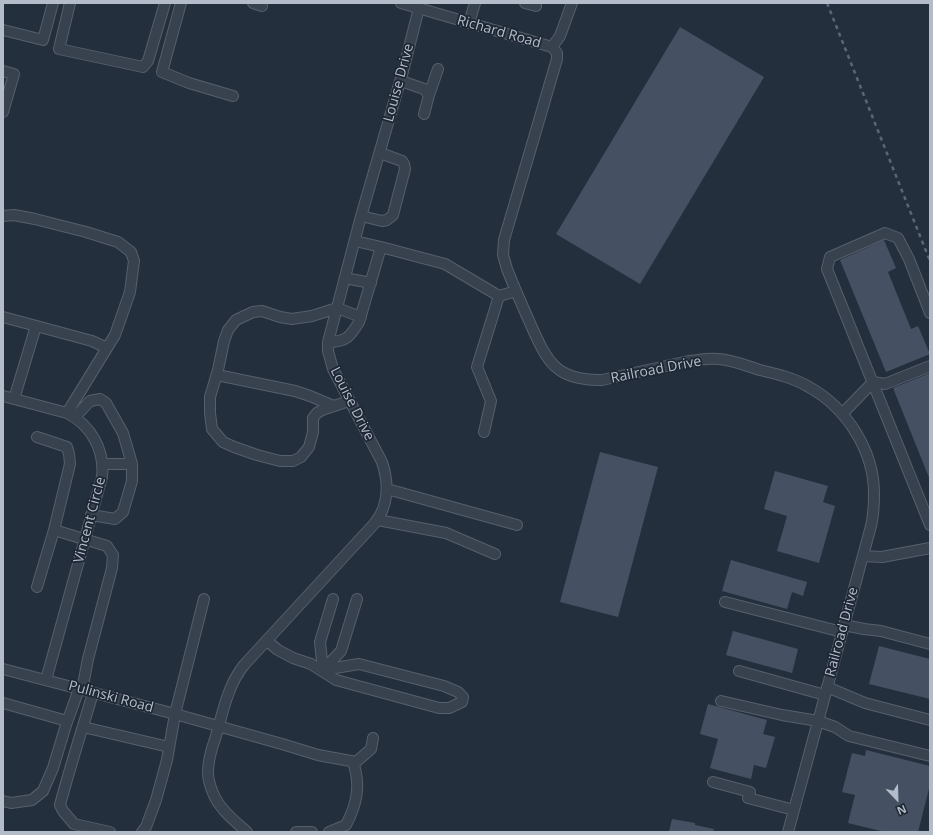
<!DOCTYPE html>
<style>
body{margin:0}
#map{position:relative;width:933px;height:835px;overflow:hidden;background:#242f3e;font-family:"Open Sans",sans-serif}
canvas{display:block}
.frame{position:absolute;inset:0;border:4px solid #b4bcc9;pointer-events:none}
.north{position:absolute;left:877px;top:779px;width:40px;height:40px;-webkit-text-stroke:3px #1d2633;paint-order:stroke;rotate:157deg;font-size:11px;font-weight:700;line-height:16px;text-align:center;color:#b4bcc9}
.north::after{content:'';display:block;margin:auto;width:14px;height:18px;background:#b4bcc9;clip-path:polygon(50% 0,100% 100%,50% 72%,0 100%)}
</style>
<div id="map">
<canvas width="933" height="835"></canvas>
<div class="frame"></div>
<div class="north">N</div>
</div>
<script>
const ctx = document.querySelector('canvas').getContext('2d');
ctx.lineJoin = 'round';
function paint(path, color) {
  ctx.fillStyle = color;
  ctx.fill(path, 'evenodd');
}
function strokePath(path, color, width, dash) {
  ctx.strokeStyle = color;
  ctx.lineWidth = width;
  ctx.lineCap = dash ? 'butt' : 'round';
  ctx.setLineDash(dash || []);
  ctx.stroke(path);
}
function label(font, color, halo, rows, align = 'center') {
  ctx.font = font + ' "Open Sans",sans-serif';
  ctx.lineWidth = 3.5;
  ctx.setLineDash([]);
  ctx.textBaseline = 'middle';
  ctx.strokeStyle = halo;
  ctx.fillStyle = color;
  for (const [text, x, y, turn = 0] of rows) {
    ctx.save();
    ctx.translate(x, y);
    ctx.rotate((+turn || 0) * Math.PI / 180);
    ctx.textAlign = isNaN(turn) ? turn : align;
    if (halo) ctx.strokeText(text, 0, 0);
    ctx.fillText(text, 0, 0);
    ctx.restore();
  }
}
const building = new Path2D(`
 M680,27L764,77L640,284L556,234Z
 M884,240L896,268L888,272L911,329L918,326L930,354L886,372L840,260Z
 M930,373V480L893,388Z
 M600,452L658,467L618,617L560,602Z
 M775,471L828,486L823,502L835,506L819,563L777,551L787,516L764,509Z
 M731,560L807,582L803,596L792,592L787,609L722,591Z
 M733,631L798,649L792,673L726,655Z
 M879,646L930,659V699L869,684Z
 M708,704L767,720L763,734L775,737L766,768L754,765L751,779L710,768L718,739L700,734Z
 M866,750L930,766V785L918,832H885L848,823L855,795L842,792L852,753L865,756Z
 M672,819L695,823V825L714,829L713,832H669Z`);
const minor = new Path2D(`
 M70,3L59,49L143,67L148,61L165,3
 M181,3L162,72L189,83L233,96
 M253,3L262,6
 M401,3L552,47
 M525,3L536,6
 M469,23L475,3
 M3,30L43,40L53,3
 M552,47L557,53V59L504,240L503,255L507,269C514,287 522,305 530,323C547,361 555,381 602,380L689,361C699,360 709,358 719,359C733,360 747,366 760,370C777,374 794,378 809,387C847,408 875,452 874,496C874,506 873,517 871,526L788,832
 M552,47L560,36L572,3
 M3,71L14,74L3,112
 M401,81L424,89L429,95L424,114
 M429,95L438,69
 M3,216L14,215L35,219L86,232L118,242L131,252L134,261L130,292L115,335L107,348
 M361,216L382,221L387,220L393,215L405,169L404,164L402,161L380,153
 M381,247L445,264L499,296L516,291
 M345,278L371,283
 M930,313L909,259L898,238L885,233L830,257L827,269L930,525
 M3,317L92,341L107,348L67,413
 M328,342C346,342 350,337 359,322L381,247L355,241
 M217,375L295,391L310,396L334,406
 M3,396L67,413C91,425 105,450 102,477L46,680
 M14,399L36,326
 M349,401L322,410L317,413L313,418V432L309,447L301,457L293,461H280L257,455L234,447L223,442L212,429L210,413V397L218,370L224,341L228,330L236,320L253,312L262,311L280,317L292,319L312,316L337,308L361,317
 M842,414L873,382L885,384L930,366
 M75,417L90,401L100,399L106,403L123,433L132,464V481L123,512L115,519L91,515
 M484,432L491,401L477,367L499,296
 M37,437L67,447L69,454L70,464L54,530L107,546L113,555L112,568L88,659L82,690
 M102,464H132
 M387,489L517,525
 M378,520L446,533L495,554
 M863,556L882,557L930,548
 M37,587L54,530
 M725,602L842,632
 M844,625L864,629L881,631L930,644
 M267,641L278,650L293,658L311,664L336,680L439,708H449L462,702L463,697L458,692L444,686L359,664L323,670
 M3,669L175,714L282,744L318,755L356,762L371,749L373,738
 M323,670L341,651L357,599
 M323,670L320,642L333,599
 M739,671L825,695
 M827,687L865,703L930,720
 M93,693C82,730 70,767 60,805L63,811L74,824L110,832
 M721,701L782,715L818,721L835,727L849,736L930,756
 M3,703L67,721
 M83,727L169,747
 M713,782L750,792L748,798L794,810
 M3,801L11,803L32,800L43,791L53,768L66,725L79,689
 M142,832L146,827L156,800L167,760L175,714L204,599
 M247,832C235,821 219,809 213,793C210,786 208,779 208,772C208,759 212,747 216,736C223,711 228,685 244,665L374,524C389,506 389,483 382,462L333,369L328,351V342L360,220L403,71L419,8
 M296,832H312
 M329,832L346,825C357,804 361,785 353,762`);
const rail = new Path2D(`
 M827,3L930,261`);
const streetNames = [
 ["Richard Road",499,32,16],
 ["Louise Drive",399,83,-75],
 ["Railroad Drive",656,370,-11],
 ["Louise Drive",352,404,63],
 ["Vincent Circle",90,520,-75],
 ["Railroad Drive",842,632,-75],
 ["Pulinski Road",111,697,15]
];
paint(building, '#455162');
strokePath(minor, '#565f6c', 12);
strokePath(minor, '#38414e', 10);
strokePath(rail, '#5a6575', 2.5, [4, 4]);
label('14px', '#b4bcc9', '#1d2633', streetNames);
</script>
